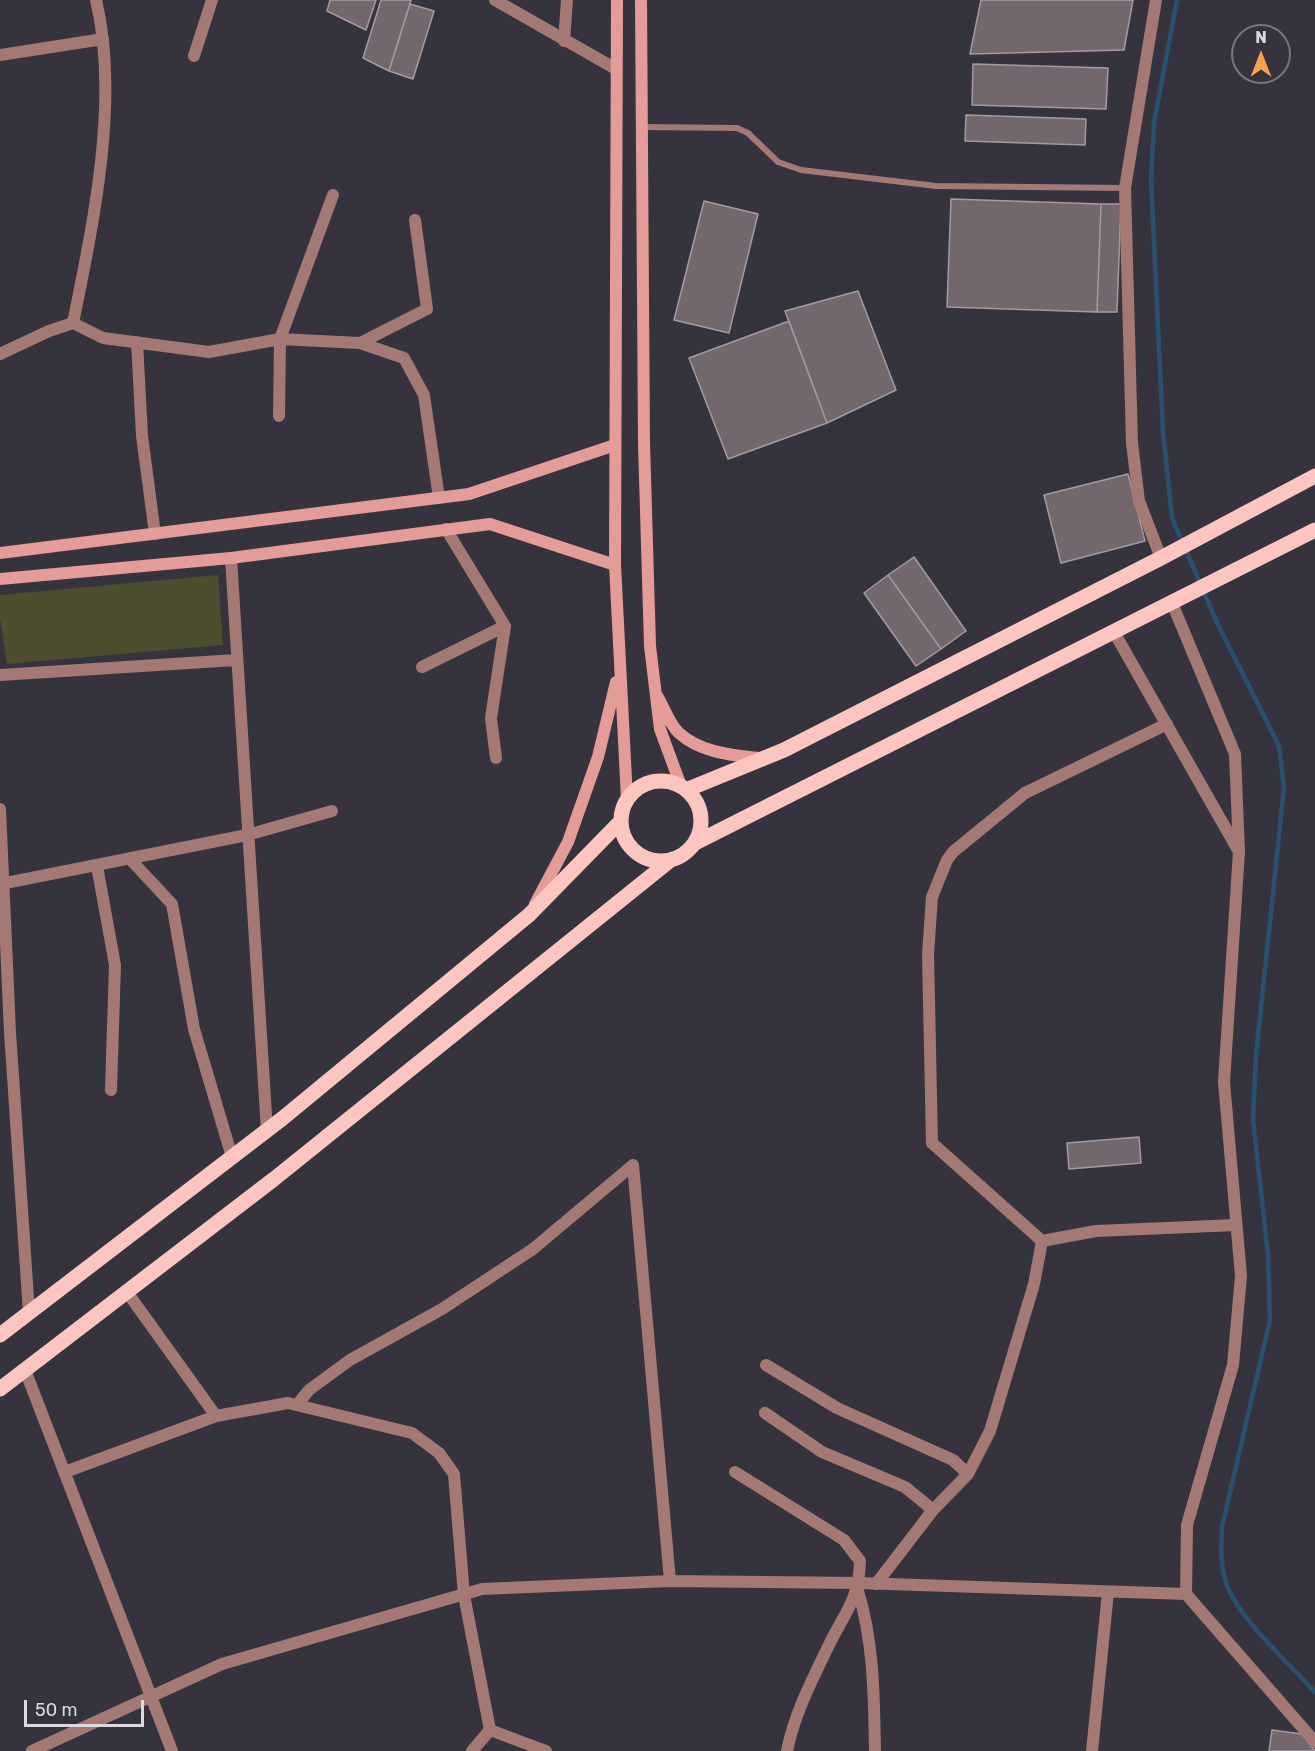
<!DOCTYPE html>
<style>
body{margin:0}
#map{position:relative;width:1315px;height:1751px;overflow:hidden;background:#35343e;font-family:Rubik,sans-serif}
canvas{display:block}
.north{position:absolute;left:1231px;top:24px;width:60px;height:60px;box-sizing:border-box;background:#35343e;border:2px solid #77767f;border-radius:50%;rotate:0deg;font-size:16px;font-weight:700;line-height:24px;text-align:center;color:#dadae1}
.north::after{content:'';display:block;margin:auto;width:21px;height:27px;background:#f8a14b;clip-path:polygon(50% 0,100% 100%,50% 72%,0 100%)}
.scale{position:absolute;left:24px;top:1700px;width:120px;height:27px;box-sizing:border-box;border:3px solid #dadae1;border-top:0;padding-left:8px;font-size:18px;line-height:21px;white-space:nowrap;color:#dadae1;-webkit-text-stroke:4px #35343e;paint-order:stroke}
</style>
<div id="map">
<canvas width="1315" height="1751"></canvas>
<div class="north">N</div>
<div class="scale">50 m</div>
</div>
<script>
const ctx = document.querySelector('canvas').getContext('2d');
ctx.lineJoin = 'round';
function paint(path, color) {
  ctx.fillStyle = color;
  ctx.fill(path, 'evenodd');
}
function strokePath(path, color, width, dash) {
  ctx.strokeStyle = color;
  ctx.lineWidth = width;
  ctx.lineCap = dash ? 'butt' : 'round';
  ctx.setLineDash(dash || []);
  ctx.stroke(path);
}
const green = new Path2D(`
 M218,575L223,645L7,664L0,618V595Z`);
const stream = new Path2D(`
 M1177,0L1154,123L1151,179L1163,431L1172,518L1218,625L1279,746L1284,788L1256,1055L1253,1120L1268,1255L1270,1320L1222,1527C1221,1548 1220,1568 1228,1588C1242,1621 1290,1665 1315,1692`);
const building = new Path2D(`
 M330,0H376L366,30L327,11Z
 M381,0H411L389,71L363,58Z
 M981,0H1133L1124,50L970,54Z
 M410,4L434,11L413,79L389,71Z
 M973,64L1108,68L1106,109L972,105Z
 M966,115L1086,119L1085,145L965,141Z
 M951,199L1101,204L1097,312L947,307Z
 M704,201L758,214L729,333L674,320Z
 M1101,204H1121L1117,312H1097Z
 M858,291L896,390L827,423L785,311Z
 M789,321L827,423L728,459L689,358Z
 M1128,474L1145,541L1061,563L1044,495Z
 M914,557L966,631L941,649L888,575Z
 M888,575L941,649L916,666L864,593Z
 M1139,1137L1141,1163L1069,1169L1067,1143Z
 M1272,1730L1302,1734L1315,1751H1269Z`);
const lane = new Path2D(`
 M642,127L737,128L748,133L778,162L801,170L936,186L1125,188`);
const street = new Path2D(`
 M495,0L616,69
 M1156,0L1125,188L1132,443L1139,501L1161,558
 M564,41L567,0
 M0,55L103,39
 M194,56L212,0
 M73,323L103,338L209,352L280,339L360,343L404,358L424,395L439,498
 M137,342L142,436L155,534
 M360,343L427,309L415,220
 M0,354L49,331L73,323C93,225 120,99 96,0
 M279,416L280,339L333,195
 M446,529L505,626L491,718L496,758
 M231,558L267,1131
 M1172,603L1235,754L1239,851L1224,1082L1241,1276L1233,1365L1187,1525L1186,1594L1315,1742
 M1114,632L1238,850
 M422,667L505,626
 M0,675L236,660
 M0,809L10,1032L29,1313
 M130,859L172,904L194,1029L232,1157
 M97,866L115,965L111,1090
 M0,884L247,835L332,811
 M633,1165L670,1581
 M1042,1241L932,1143L928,954L932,897L947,860L953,852L1025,793L1167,724
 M127,1292L216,1416
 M766,1365L837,1408L953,1460L968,1474
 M25,1370L172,1751
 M297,1405L309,1390L350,1360L442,1309L533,1249L633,1165
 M765,1413L822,1452L905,1487L933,1510
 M65,1472L216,1416L288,1403L412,1433L439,1453L454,1474L464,1595L490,1730L472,1751
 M735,1472L844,1540L860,1561C859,1601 844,1613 828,1647C812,1680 794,1715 787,1751
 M876,1584L933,1510L968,1474L990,1431L1034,1284L1042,1241L1096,1231L1236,1225
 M858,1591C874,1643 874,1697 875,1751
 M490,1730L546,1751
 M32,1751L222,1664L482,1589L670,1581L859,1583L1186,1594
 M1092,1751L1108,1592`);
const secondary = new Path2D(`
 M617,0L615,565L627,799
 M641,0L644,443L650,646L660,729L681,786
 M0,553L469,494L615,445
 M0,579L231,558L490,524L615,565
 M658,697C664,708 670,725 679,733C701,753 732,755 759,758
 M535,904L568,842L598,757L616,682`);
const primary = new Path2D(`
 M621 821a40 40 0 1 1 80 0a40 40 0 1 1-80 0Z
 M686,790L784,750L1161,558L1315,476
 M695,843L1315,530
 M0,1335L283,1118L529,915L621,821
 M0,1389L274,1179L672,859`);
paint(green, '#4d4e2e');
strokePath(stream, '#29516e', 4.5);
paint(building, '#73676e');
strokePath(building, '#a69aa2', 1.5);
strokePath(lane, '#a47873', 6);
strokePath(street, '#a47873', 12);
strokePath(secondary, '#e39d96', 12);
strokePath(primary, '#fcc5bf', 15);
</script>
